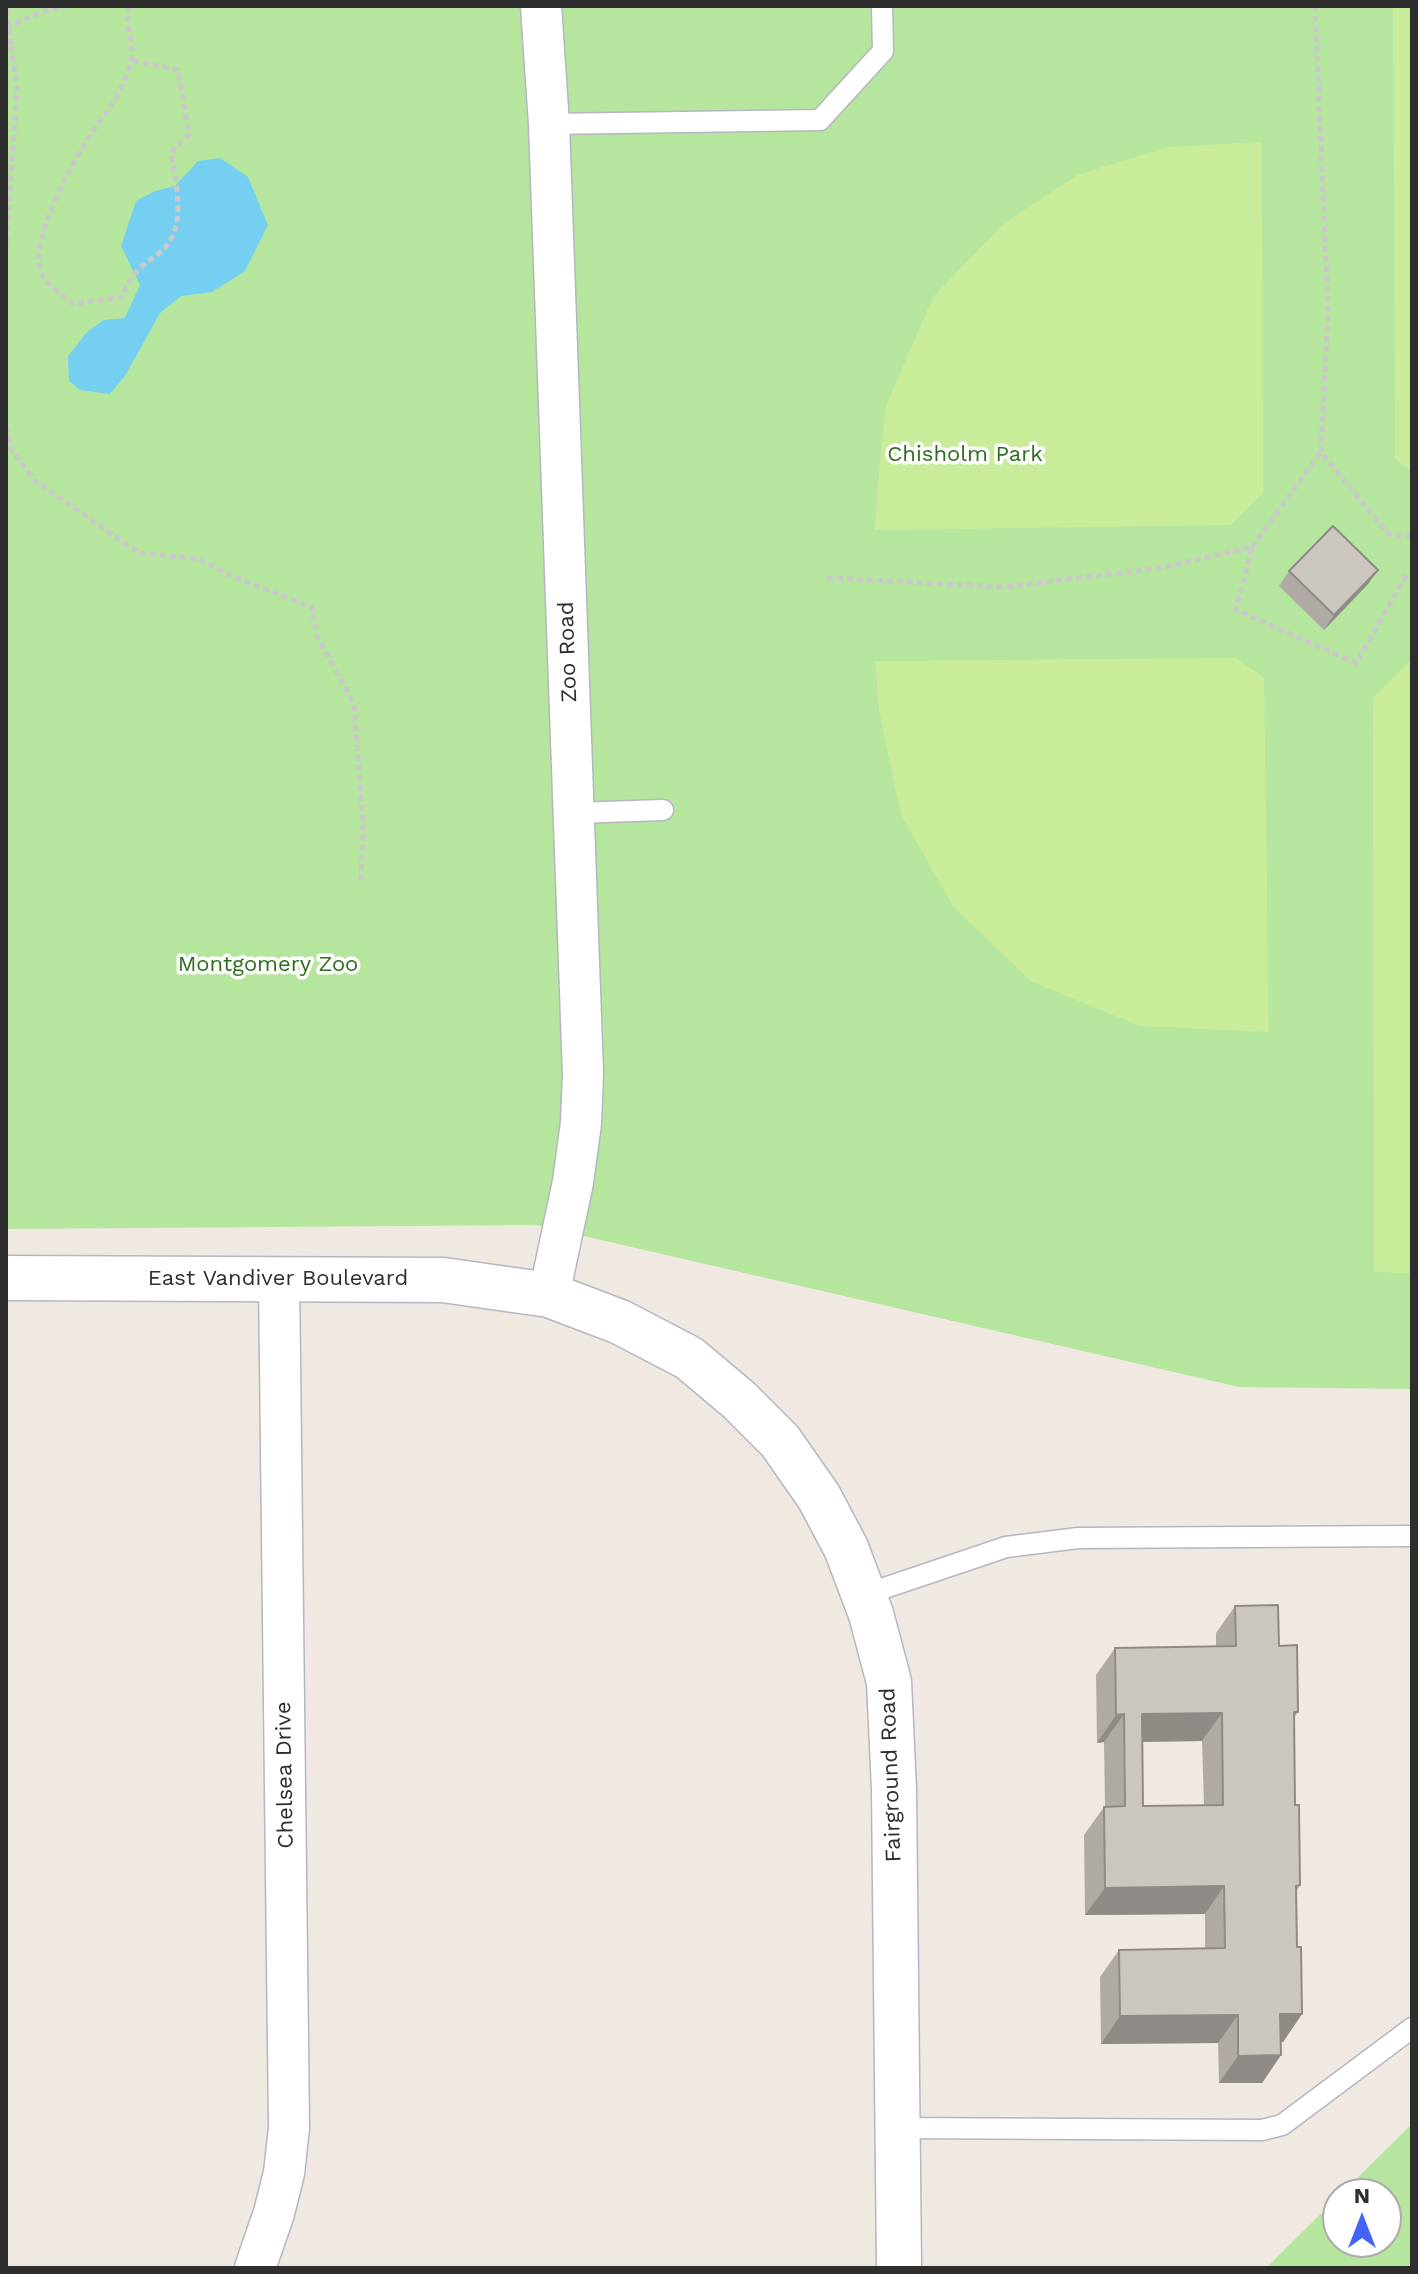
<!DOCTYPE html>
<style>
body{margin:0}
#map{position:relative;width:1418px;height:2274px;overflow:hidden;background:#efe9e1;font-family:"Work Sans",sans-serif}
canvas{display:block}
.frame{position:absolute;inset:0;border:8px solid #2e2e2e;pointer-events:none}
.north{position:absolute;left:1322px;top:2178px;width:80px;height:80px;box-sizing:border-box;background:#fff;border:2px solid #ababab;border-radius:50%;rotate:0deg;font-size:22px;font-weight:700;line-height:32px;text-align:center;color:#2e2e2e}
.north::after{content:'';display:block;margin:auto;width:28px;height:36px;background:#4264fb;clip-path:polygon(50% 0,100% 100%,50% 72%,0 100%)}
</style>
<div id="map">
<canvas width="1418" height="2274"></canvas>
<div class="frame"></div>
<div class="north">N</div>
</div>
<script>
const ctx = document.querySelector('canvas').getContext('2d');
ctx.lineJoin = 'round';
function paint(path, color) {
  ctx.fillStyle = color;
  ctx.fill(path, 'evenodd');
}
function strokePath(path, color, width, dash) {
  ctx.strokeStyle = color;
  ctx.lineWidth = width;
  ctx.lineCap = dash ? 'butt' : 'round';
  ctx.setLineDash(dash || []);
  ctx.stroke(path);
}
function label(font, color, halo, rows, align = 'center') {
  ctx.font = font + ' "Work Sans",sans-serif';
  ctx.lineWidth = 7;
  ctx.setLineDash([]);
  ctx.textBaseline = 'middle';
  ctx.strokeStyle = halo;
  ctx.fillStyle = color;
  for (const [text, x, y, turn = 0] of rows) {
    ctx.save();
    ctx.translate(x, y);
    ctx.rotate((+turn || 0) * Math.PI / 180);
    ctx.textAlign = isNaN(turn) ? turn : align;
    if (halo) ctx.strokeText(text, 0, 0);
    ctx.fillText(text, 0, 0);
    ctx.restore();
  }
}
const green = new Path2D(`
 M6,6H1412V1389L1239,1387L536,1225L6,1229Z
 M1412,2124V2268H1266L1338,2197V2242H1386V2194H1341Z`);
const pitch = new Path2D(`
 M1393,6H1412V473L1395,458Z
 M1262,142L1263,493L1231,525L874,530L885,408L933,297L1004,223L1077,175L1168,147Z
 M1236,658L1264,678L1269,1032L1140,1026L1030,981L953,906L901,815L879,710L875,661Z
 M1412,659V1273L1374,1272L1373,698Z`);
const water = new Path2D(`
 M220,158L248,177L268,225L245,271L212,292L181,296L160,313L125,376L110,394L80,390L69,381L68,356L87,332L104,320L125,318L140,285L121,246L136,201L155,191L175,186L198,161Z`);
const path = new Path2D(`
 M7,6V9
 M129,6C124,25 134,42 131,60C130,66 127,73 125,78C115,105 101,117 87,140C70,166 27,246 42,275C47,286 64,296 73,304L122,297C131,274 139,268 158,254C189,230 176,186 171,153L189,134L178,70L131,60
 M1315,6L1328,310L1321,452L1388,534L1412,537
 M6,27L42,12L66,6
 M6,251L17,88L11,46
 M6,427L11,449L34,480L139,553L199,559L227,574L312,607L317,636L354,704L363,825L361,881
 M1252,547L1321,452
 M827,578L1004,587L1160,568L1252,547L1236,610L1356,663L1407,574H1412`);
const lane = new Path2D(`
 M549,124L820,120L883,51L882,6
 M574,813L663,810
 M864,1595L1006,1547L1078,1538L1412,1536
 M898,2128L1262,2130L1282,2125L1412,2028`);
const street = new Path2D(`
 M541,6L549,124L583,1074L581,1123L573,1182L549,1295
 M255,2268L274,2213L284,2173L289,2128L279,1278`);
const secondary = new Path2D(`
 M6,1278L443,1280L549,1295L620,1322L689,1358L739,1400L780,1441L819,1497L846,1548L871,1614L889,1682L894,1789L899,2268`);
const pathBridge = new Path2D(`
 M7,9L11,46`);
const wall = new Path2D(`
 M1378,570L1368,584L1324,630L1279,586L1289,571Z
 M1235,1606L1279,1646L1298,1712L1294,1718L1295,1805L1300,1885L1297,1890V1947L1302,2014L1283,2042H1281V2055L1262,2083H1219L1218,2043L1101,2044L1100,1977L1119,1950L1205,1949V1914L1085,1915L1084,1835L1104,1807H1105L1104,1742L1097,1743L1096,1675L1115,1648L1216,1647V1633ZM1202,1741L1204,1806H1143L1142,1742Z`);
const shadedWall = new Path2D(`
 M1378,570L1368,584L1324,630L1334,615Z
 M1222,1713L1202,1741L1124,1742L1142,1714Z
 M1124,1714L1104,1742L1097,1743L1116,1715Z
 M1224,1886L1205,1914L1085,1915L1105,1888Z
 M1280,2014H1302L1283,2042H1261Z
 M1238,2015L1218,2043L1101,2044L1120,2016Z
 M1281,2055L1262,2083H1219L1238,2056Z`);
const building = new Path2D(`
 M1333,526L1378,570L1334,615L1289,571Z
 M1278,1605L1279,1646L1297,1645L1298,1712H1294L1295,1805H1299L1300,1885L1296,1886L1297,1947H1301L1302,2014H1280L1281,2055L1238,2056V2015L1120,2016L1119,1950L1225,1948L1224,1886L1105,1888L1104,1807L1125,1806L1124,1714L1116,1715L1115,1648L1236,1646L1235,1606ZM1222,1713L1223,1805L1143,1806L1142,1714Z`);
const parkNames = [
 ["Chisholm Park",965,455],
 ["Montgomery Zoo",268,965]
];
const streetNames = [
 ["Zoo Road",568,652,-92],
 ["East Vandiver Boulevard",278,1279],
 ["Chelsea Drive",285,1775,-91],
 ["Fairground Road",891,1775,-92]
];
paint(green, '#b6e59e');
paint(pitch, '#c9ec9a');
paint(water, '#75cff0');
strokePath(lane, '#b4b7c1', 23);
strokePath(street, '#b4b7c1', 43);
strokePath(secondary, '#b4b7c1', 47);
strokePath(path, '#c9c9c9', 5, [6, 4]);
strokePath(lane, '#fff', 20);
strokePath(street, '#fff', 40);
strokePath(secondary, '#fff', 44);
strokePath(pathBridge, '#c9c9c9', 5, [6, 4]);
paint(wall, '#afaba4');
paint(shadedWall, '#8e8b86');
paint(building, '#cbc7bf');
strokePath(building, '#8e8b86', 2);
label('22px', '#2c6e1b', '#fff', parkNames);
label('22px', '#2e2e2e', '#fff', streetNames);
</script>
